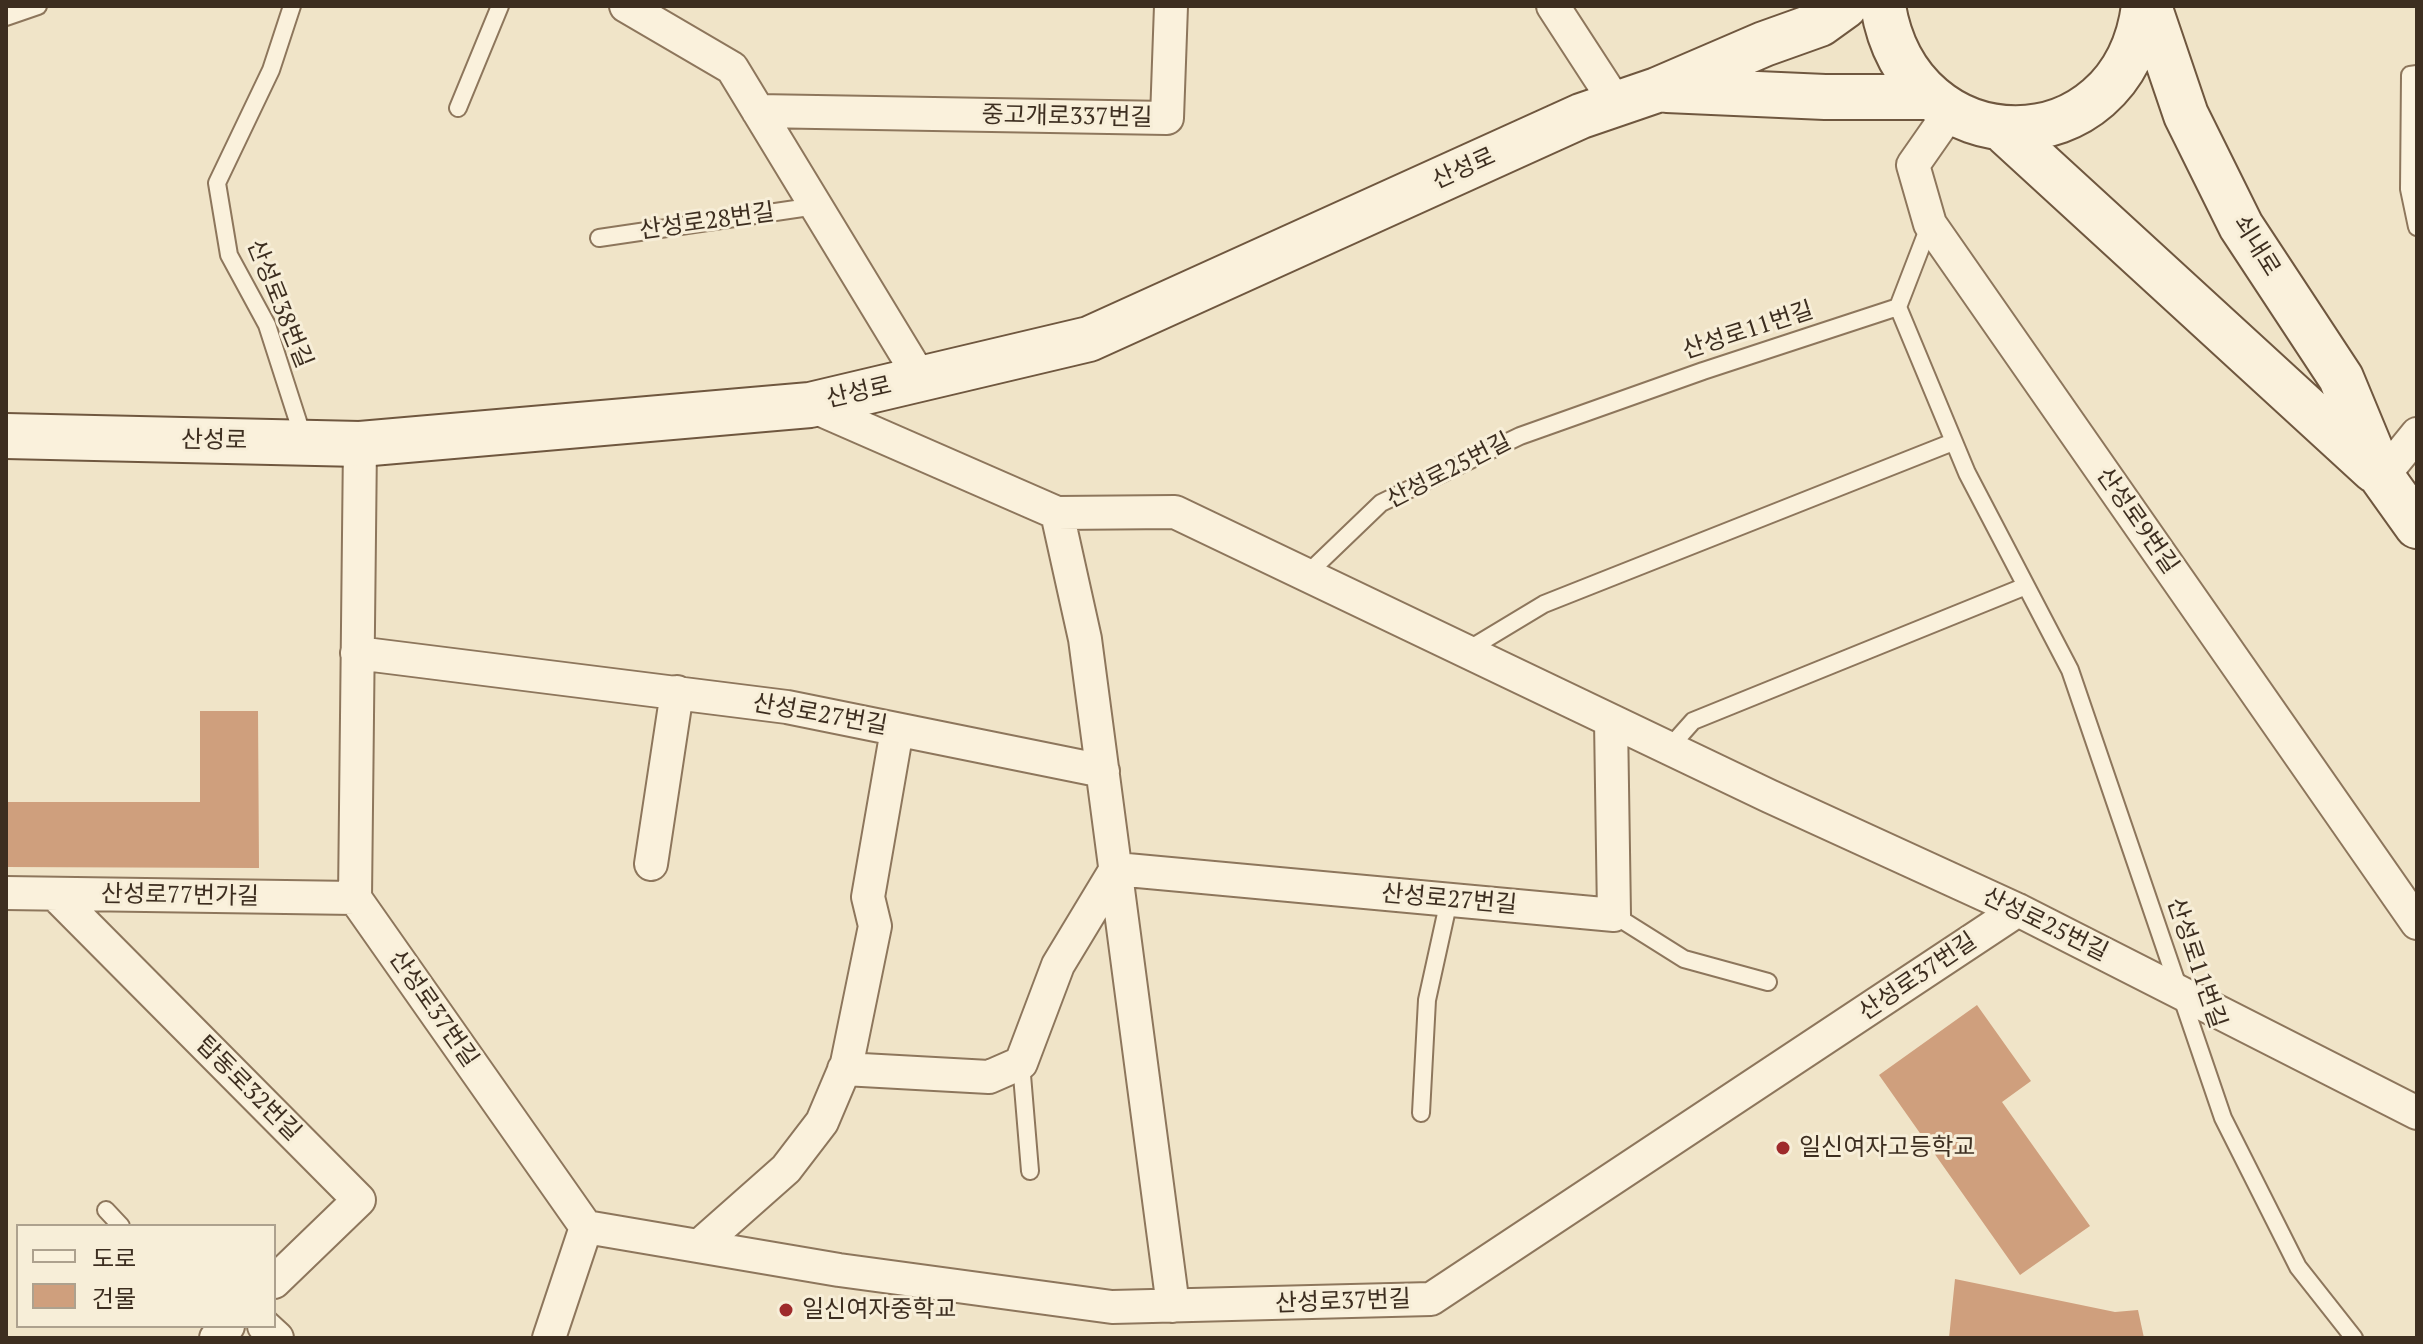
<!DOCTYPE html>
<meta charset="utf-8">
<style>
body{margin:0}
#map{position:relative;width:2423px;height:1344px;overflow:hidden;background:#f0e4c8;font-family:"PT Serif","Noto Sans KR",serif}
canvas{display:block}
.frame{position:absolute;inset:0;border:8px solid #3d2e20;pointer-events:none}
.legend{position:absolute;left:16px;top:1224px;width:260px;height:104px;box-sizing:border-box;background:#f7eed8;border:2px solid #ada18e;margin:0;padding:10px 14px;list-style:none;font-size:24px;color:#3d2e20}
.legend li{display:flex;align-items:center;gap:16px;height:40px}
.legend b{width:40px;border:2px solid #ada18e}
</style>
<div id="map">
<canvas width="2423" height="1344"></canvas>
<div class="frame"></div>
<ul class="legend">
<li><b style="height:10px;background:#faf1dc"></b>도로</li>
<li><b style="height:22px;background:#cf9f7d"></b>건물</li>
</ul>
</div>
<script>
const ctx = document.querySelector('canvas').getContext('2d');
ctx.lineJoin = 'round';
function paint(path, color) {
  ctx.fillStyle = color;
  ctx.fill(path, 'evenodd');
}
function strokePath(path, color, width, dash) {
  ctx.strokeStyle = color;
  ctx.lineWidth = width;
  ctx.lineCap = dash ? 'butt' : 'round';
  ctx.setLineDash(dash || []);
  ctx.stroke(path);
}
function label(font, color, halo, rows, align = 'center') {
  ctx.font = font + ' "PT Serif","Noto Sans KR",serif';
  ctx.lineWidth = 6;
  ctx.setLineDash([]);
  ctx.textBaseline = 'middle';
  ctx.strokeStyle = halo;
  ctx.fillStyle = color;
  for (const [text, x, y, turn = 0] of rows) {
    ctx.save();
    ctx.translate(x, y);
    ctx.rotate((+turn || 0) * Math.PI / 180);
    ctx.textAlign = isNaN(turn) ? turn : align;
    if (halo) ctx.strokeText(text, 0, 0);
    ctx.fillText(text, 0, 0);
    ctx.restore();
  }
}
const building = new Path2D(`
 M200,711H258L259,868L6,867V802H200Z
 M1977,1005L2031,1081L2002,1102L2090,1226L2020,1275L1879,1075Z
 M1955,1279L2115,1312L2138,1310L2144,1338H1949Z`);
const lane = new Path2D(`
 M292,6L271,70L217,183L229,255L267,325L304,440
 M6,17L38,6
 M2417,74L2410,75L2409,189L2417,227
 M458,108L500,6
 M1930,224L1898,307L1967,473L2070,670L2223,1118L2298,1267L2354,1338
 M599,238L816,206
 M1306,575L1381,503L1520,436L1703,371L1898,307
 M1466,651L1544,604L1953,442
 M1669,748L1693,721L2026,586
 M1614,915L1684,959L1768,982
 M1021,1063L1030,1171
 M1421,1113L1427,1000L1449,900
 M106,1210L121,1226`);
const street = new Path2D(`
 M626,6L732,68L921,379
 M1553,6L1616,103
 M758,111L1167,118L1171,6
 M1950,112L1913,165L1930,224L2417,923
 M810,405L1057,513L1175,512L1769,796L2018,910L2417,1113
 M360,444L355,898L586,1227L839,1270L1112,1307L1431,1299L2018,910
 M2382,477L2417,434
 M1057,513L1085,639L1173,1306
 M357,653L787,707L1103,771
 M651,864L677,692
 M6,893L355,898
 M55,894L359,1200L274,1282
 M844,1069L989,1077L1021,1063L1058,965L1116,869L1614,915L1611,721
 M699,1246L786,1169L822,1122L847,1063L875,926L868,897L897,730
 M264,1326L277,1338
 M216,1338L228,1326
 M549,1338L586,1227`);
const secondary = new Path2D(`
 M1883,6C1910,169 2123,169 2144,6
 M2149,6L2186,115L2241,226L2341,378L2382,477L2417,526
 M1667,90L1825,97H1930
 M2001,128L2374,470
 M6,436L360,444L810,405L1089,339L1581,116L1657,90L1764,44L1820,24L1845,6`);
const markers = [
 [1783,1148,8,"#9e2a2b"],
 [786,1310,8,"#9e2a2b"]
];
const streetNames = [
 ["중고개로337번길",1067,117,1],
 ["산성로",1464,169,-24],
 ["산성로28번길",707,222,-8],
 ["쇠내로",2256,246,58],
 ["산성로38번길",279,304,68],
 ["산성로11번길",1748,331,-18],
 ["산성로",859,393,-13],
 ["산성로",214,441,1],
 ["산성로25번길",1449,471,-27],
 ["산성로9번길",2137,521,55],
 ["산성로27번길",820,715,10],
 ["산성로77번가길",180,896,1],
 ["산성로27번길",1449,900,5],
 ["산성로25번길",2045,925,26],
 ["산성로11번길",2196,963,71],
 ["산성로37번길",1918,977,-34],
 ["산성로37번길",433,1009,55],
 ["탑동로32번길",248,1089,45],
 ["산성로37번길",1343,1302,-2]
];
const poiNames = [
 ["일신여자고등학교",1799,1148],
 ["일신여자중학교",802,1310]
];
paint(building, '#cf9f7d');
strokePath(lane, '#8d765c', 20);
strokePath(street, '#8d765c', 36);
strokePath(secondary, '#6f573f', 48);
strokePath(lane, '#faf1dc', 16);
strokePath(street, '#faf1dc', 32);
strokePath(secondary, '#faf1dc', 44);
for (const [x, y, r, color] of markers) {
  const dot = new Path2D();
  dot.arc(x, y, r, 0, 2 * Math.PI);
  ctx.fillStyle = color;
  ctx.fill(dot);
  strokePath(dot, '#f7eed8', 3);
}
label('24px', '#3d2e20', '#f7eed8', streetNames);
label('24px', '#3d2e20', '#f7eed8', poiNames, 'left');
</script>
